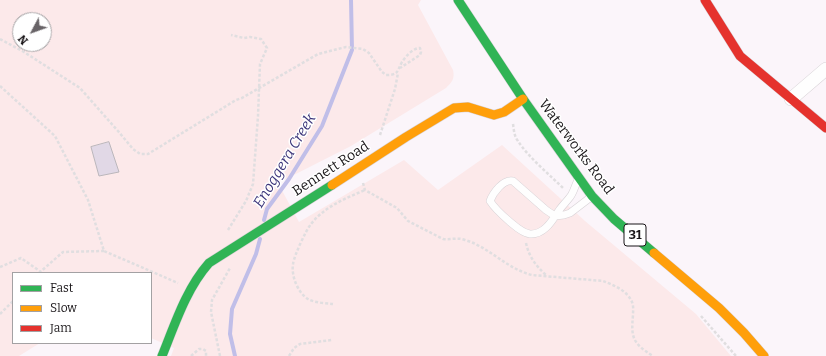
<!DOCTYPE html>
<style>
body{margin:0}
#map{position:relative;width:826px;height:356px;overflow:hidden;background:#fbf5fa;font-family:Bitter,serif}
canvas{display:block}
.legend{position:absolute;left:12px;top:272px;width:140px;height:72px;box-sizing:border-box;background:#fff;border:1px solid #a3a1a3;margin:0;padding:5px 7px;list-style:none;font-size:12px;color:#191518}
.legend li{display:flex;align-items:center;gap:8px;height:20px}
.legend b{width:20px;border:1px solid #a3a1a3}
.north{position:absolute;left:12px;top:12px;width:40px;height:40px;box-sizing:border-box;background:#fff;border:1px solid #a3a1a3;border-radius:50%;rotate:229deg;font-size:11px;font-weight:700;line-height:16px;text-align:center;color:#191518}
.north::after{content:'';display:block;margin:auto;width:14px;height:18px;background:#686367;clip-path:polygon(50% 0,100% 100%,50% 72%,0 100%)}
</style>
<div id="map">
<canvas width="826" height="356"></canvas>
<ul class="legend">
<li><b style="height:5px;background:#30b455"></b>Fast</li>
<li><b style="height:5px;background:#ff9f0a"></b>Slow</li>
<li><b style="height:5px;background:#e5322d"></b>Jam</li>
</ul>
<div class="north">N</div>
</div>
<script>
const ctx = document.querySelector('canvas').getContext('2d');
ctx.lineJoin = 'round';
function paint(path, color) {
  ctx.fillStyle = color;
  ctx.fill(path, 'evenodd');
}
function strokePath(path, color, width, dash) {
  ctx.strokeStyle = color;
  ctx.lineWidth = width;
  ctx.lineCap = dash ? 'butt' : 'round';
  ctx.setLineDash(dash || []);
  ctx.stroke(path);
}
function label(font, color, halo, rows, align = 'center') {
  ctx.font = font + ' Bitter,serif';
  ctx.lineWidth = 3;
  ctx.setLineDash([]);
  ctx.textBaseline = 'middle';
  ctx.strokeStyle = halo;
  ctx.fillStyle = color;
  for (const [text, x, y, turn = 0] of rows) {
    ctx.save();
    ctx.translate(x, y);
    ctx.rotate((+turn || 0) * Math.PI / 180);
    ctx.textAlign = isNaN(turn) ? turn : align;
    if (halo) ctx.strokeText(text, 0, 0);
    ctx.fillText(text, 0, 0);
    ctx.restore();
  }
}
const green = new Path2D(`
 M0,0H421L418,5L453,70C455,79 452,82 446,88L351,146L278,183L299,222L404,160L438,190L502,145L585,221L696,314L731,356H171L174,348L151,338V273H13V343H40L19,356H0ZM20,20H44V44H20Z`);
const stream = new Path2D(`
 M264,220L267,209L289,179L322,126L352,50L351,0
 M235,356L230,334L232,309L256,254L260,239`);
const building = new Path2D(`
 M109,142L119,172L99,176L91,147Z`);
const path = new Path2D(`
 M0,39L24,52L80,88L118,131L133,149L140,154H148L236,100L242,98L318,54L346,47L363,49L369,53L382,72L386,75C399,75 397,71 402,62C406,56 413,48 420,48L421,52L420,55L400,68
 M0,86L55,136L88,200L104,251L178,283
 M513,124C514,130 514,136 518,141C528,157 551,176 564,189
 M380,135L395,89L398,73
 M363,183L365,190L397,208L408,221L443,239C451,240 457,237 465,240C489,247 507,269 532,275L603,281C613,285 626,290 631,300C634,305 633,310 633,315C631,337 632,343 653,356
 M228,230L246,201L253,184L258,116L260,64L267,48L261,39L250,37L244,38L231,35
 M526,243C529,257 536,266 547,276
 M0,267L21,258L41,272
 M39,273L63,252L104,251
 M333,304C325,303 315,303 308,299C298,293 291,276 293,264C294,256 306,230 311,224C324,207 346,198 365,190
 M0,314L13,301
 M701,316L736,356
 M191,356L199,349H203L206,351V356
 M220,356L211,312L212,300L230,268
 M289,356L294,348L300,344L332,340`);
const lane = new Path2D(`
 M578,180C575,185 574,192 570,197C567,201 563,205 560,209C553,219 545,235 530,234C522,233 515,226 509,221C502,215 495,209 490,201C493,193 503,179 513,181L546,210L555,216L564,215L570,213L591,197`);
const street = new Path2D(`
 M791,99L826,69`);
const fast = new Path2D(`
 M458,0L523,99L592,196L614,219L654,253
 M162,356C175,324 186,289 209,263L332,185`);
const slow = new Path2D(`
 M332,185L406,137L454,108L468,107L494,115L504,112L523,99
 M654,253L719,308L744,333L764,356`);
const jam = new Path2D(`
 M705,0L740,56L826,128`);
const shields = [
 [635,235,22]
];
const shieldNames = [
 ["31",635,235]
];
const streetNames = [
 ["Waterworks Road",576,147,53],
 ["Bennett Road",331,169,-33]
];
const waterNames = [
 ["Enoggera Creek",285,161,-59]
];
paint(green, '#fce9ea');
strokePath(stream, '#c0bee8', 4);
paint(building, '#e1d8e6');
strokePath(building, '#bbb7bc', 1);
strokePath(lane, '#d6d1d5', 8);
strokePath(street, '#d6d1d5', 14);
strokePath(fast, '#d6d1d5', 10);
strokePath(slow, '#d6d1d5', 10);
strokePath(jam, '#d6d1d5', 10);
strokePath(path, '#e0dee0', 2.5, [3, 2]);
strokePath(lane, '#fefefe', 7);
strokePath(street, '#fefefe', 13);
strokePath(fast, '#30b455', 9);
strokePath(slow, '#ff9f0a', 9);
strokePath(jam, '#e5322d', 9);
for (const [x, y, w] of shields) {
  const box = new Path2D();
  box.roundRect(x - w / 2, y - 11, w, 22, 3);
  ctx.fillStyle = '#fff';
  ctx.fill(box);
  strokePath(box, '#191518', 1);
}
label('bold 13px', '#191518', null, shieldNames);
label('14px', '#191518', '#fff', streetNames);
label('italic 15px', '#3d367b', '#fff', waterNames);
</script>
